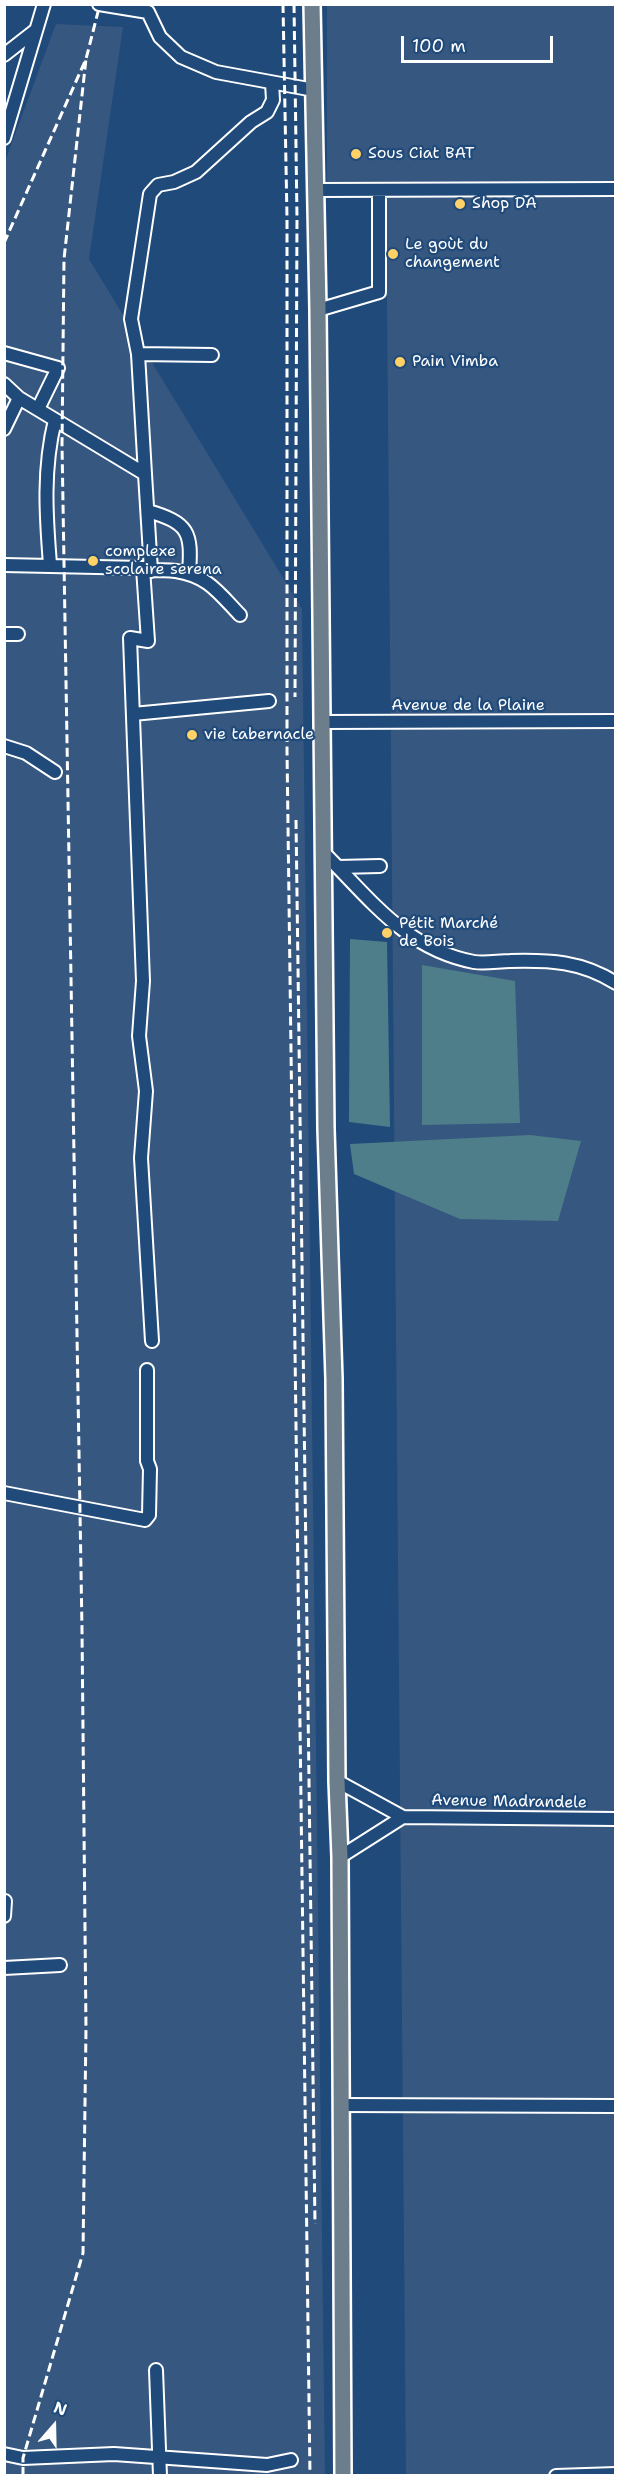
<!DOCTYPE html>
<meta charset="utf-8">
<style>
body{margin:0}
#map{position:relative;width:620px;height:2480px;overflow:hidden;background:#1f4a7a;font-family:"Shantell Sans",sans-serif}
canvas{display:block}
.frame{position:absolute;inset:0;border:6px solid #fff;pointer-events:none}
.north{position:absolute;left:24px;top:2396px;width:60px;height:60px;-webkit-text-stroke:4px #1f4a7a;paint-order:stroke;rotate:20deg;font-size:16px;font-weight:700;line-height:24px;text-align:center;color:#fff}
.north::after{content:'';display:block;margin:auto;width:21px;height:27px;background:#fff;clip-path:polygon(50% 0,100% 100%,50% 72%,0 100%)}
.scale{position:absolute;left:401px;top:36px;width:152px;height:27px;box-sizing:border-box;border:3px solid #fff;border-top:0;padding-left:8px;font-size:18px;line-height:21px;white-space:nowrap;color:#fff;-webkit-text-stroke:4px #1f4a7a;paint-order:stroke}
</style>
<div id="map">
<canvas width="620" height="2480"></canvas>
<div class="frame"></div>
<div class="north">N</div>
<div class="scale">100 m</div>
</div>
<script>
const ctx = document.querySelector('canvas').getContext('2d');
ctx.lineJoin = 'round';
function paint(path, color) {
  ctx.fillStyle = color;
  ctx.fill(path, 'evenodd');
}
function strokePath(path, color, width, dash) {
  ctx.strokeStyle = color;
  ctx.lineWidth = width;
  ctx.lineCap = dash ? 'butt' : 'round';
  ctx.setLineDash(dash || []);
  ctx.stroke(path);
}
function label(font, color, halo, rows, align = 'center') {
  ctx.font = font + ' "Shantell Sans",sans-serif';
  ctx.lineWidth = 4.5;
  ctx.setLineDash([]);
  ctx.textBaseline = 'middle';
  ctx.strokeStyle = halo;
  ctx.fillStyle = color;
  for (const [text, x, y, turn = 0] of rows) {
    ctx.save();
    ctx.translate(x, y);
    ctx.rotate((+turn || 0) * Math.PI / 180);
    ctx.textAlign = isNaN(turn) ? turn : align;
    if (halo) ctx.strokeText(text, 0, 0);
    ctx.fillText(text, 0, 0);
    ctx.restore();
  }
}
const built = new Path2D(`
 M327,5H615V2475H406L386,191H327Z
 M56,24L123,27L89,259L302,609L325,2475H5L4,164Z`);
const green = new Path2D(`
 M350,939L387,942L390,1127L349,1122Z
 M422,965L515,981L520,1123L422,1125Z
 M530,1135L581,1141L558,1221L460,1219L354,1174L350,1144Z`);
const minor = new Path2D(`
 M99,4L148,12L160,37L181,57L216,72L314,90
 M4,55L36,30
 M4,138L44,4
 M316,190L616,189
 M318,310L379,292V190
 M4,353L58,368L38,409
 M138,354L131,319L150,194L158,185L174,182L196,172L251,122L267,112L273,100L272,83
 M4,384L19,398L4,429
 M19,398L145,474L151,571
 M145,474L138,354L212,355
 M148,511C189,523 192,532 189,573
 M50,564C46,515 43,468 55,420
 M4,565L143,568C154,572 164,569 176,571C208,576 218,592 240,615
 M143,568L148,641L130,638L143,981L139,1036L146,1091L141,1158L152,1341
 M4,634H18
 M133,714L269,701
 M321,722L616,721
 M4,746L26,753L55,772
 M325,854C371,900 406,949 474,962C485,964 499,961 510,961C550,960 581,961 616,983
 M338,867L380,866
 M4,1493L145,1520L149,1515L150,1469L147,1461V1370
 M337,1781L403,1817L616,1819
 M340,1857L403,1817
 M4,1916L5,1901
 M4,1968L60,1965
 M341,2105L616,2106
 M156,2370L160,2476
 M4,2454L23,2458L114,2454L267,2465L291,2460
 M556,2476L616,2474`);
const major = new Path2D(`
 M312,4L318,310L326,1129L334,1379L337,1781L340,1857L343,2476`);
const rail = new Path2D(`
 M283,4L287,218V750L310,2476
 M294,4L297,219L295,697
 M4,243L86,59L100,4
 M296,820L315,2224
 M23,2476V2458L83,2253L86,2029L82,1630L62,444L64,259L86,59`);
const markers = [
 [356,154,6,"#ffd166"],
 [460,204,6,"#ffd166"],
 [393,254,6,"#ffd166"],
 [400,362,6,"#ffd166"],
 [93,561,6,"#ffd166"],
 [192,735,6,"#ffd166"],
 [387,933,6,"#ffd166"]
];
const poiNames = [
 ["Sous Ciat BAT",368,154],
 ["Shop DA",472,204],
 ["Le goùt du",405,245],
 ["changement",405,263],
 ["Pain Vimba",412,362],
 ["complexe",105,552],
 ["scolaire serena",105,570],
 ["vie tabernacle",204,735],
 ["Pétit Marché",399,924],
 ["de Bois",399,942]
];
const streetNames = [
 ["Avenue de la Plaine",468,706],
 ["Avenue Madrandele",509,1802,1]
];
paint(built, '#365780');
paint(green, '#4d7e89');
strokePath(minor, '#fff', 16);
strokePath(major, '#fff', 20);
strokePath(minor, '#1f4a7a', 12);
strokePath(major, '#6c7d8c', 15);
strokePath(rail, '#fff', 3, [9, 4.5]);
for (const [x, y, r, color] of markers) {
  const dot = new Path2D();
  dot.arc(x, y, r, 0, 2 * Math.PI);
  ctx.fillStyle = color;
  ctx.fill(dot);
  strokePath(dot, '#1f4a7a', 2);
}
label('16px', '#fff', '#1f4a7a', poiNames, 'left');
label('16px', '#fff', '#1f4a7a', streetNames);
</script>
